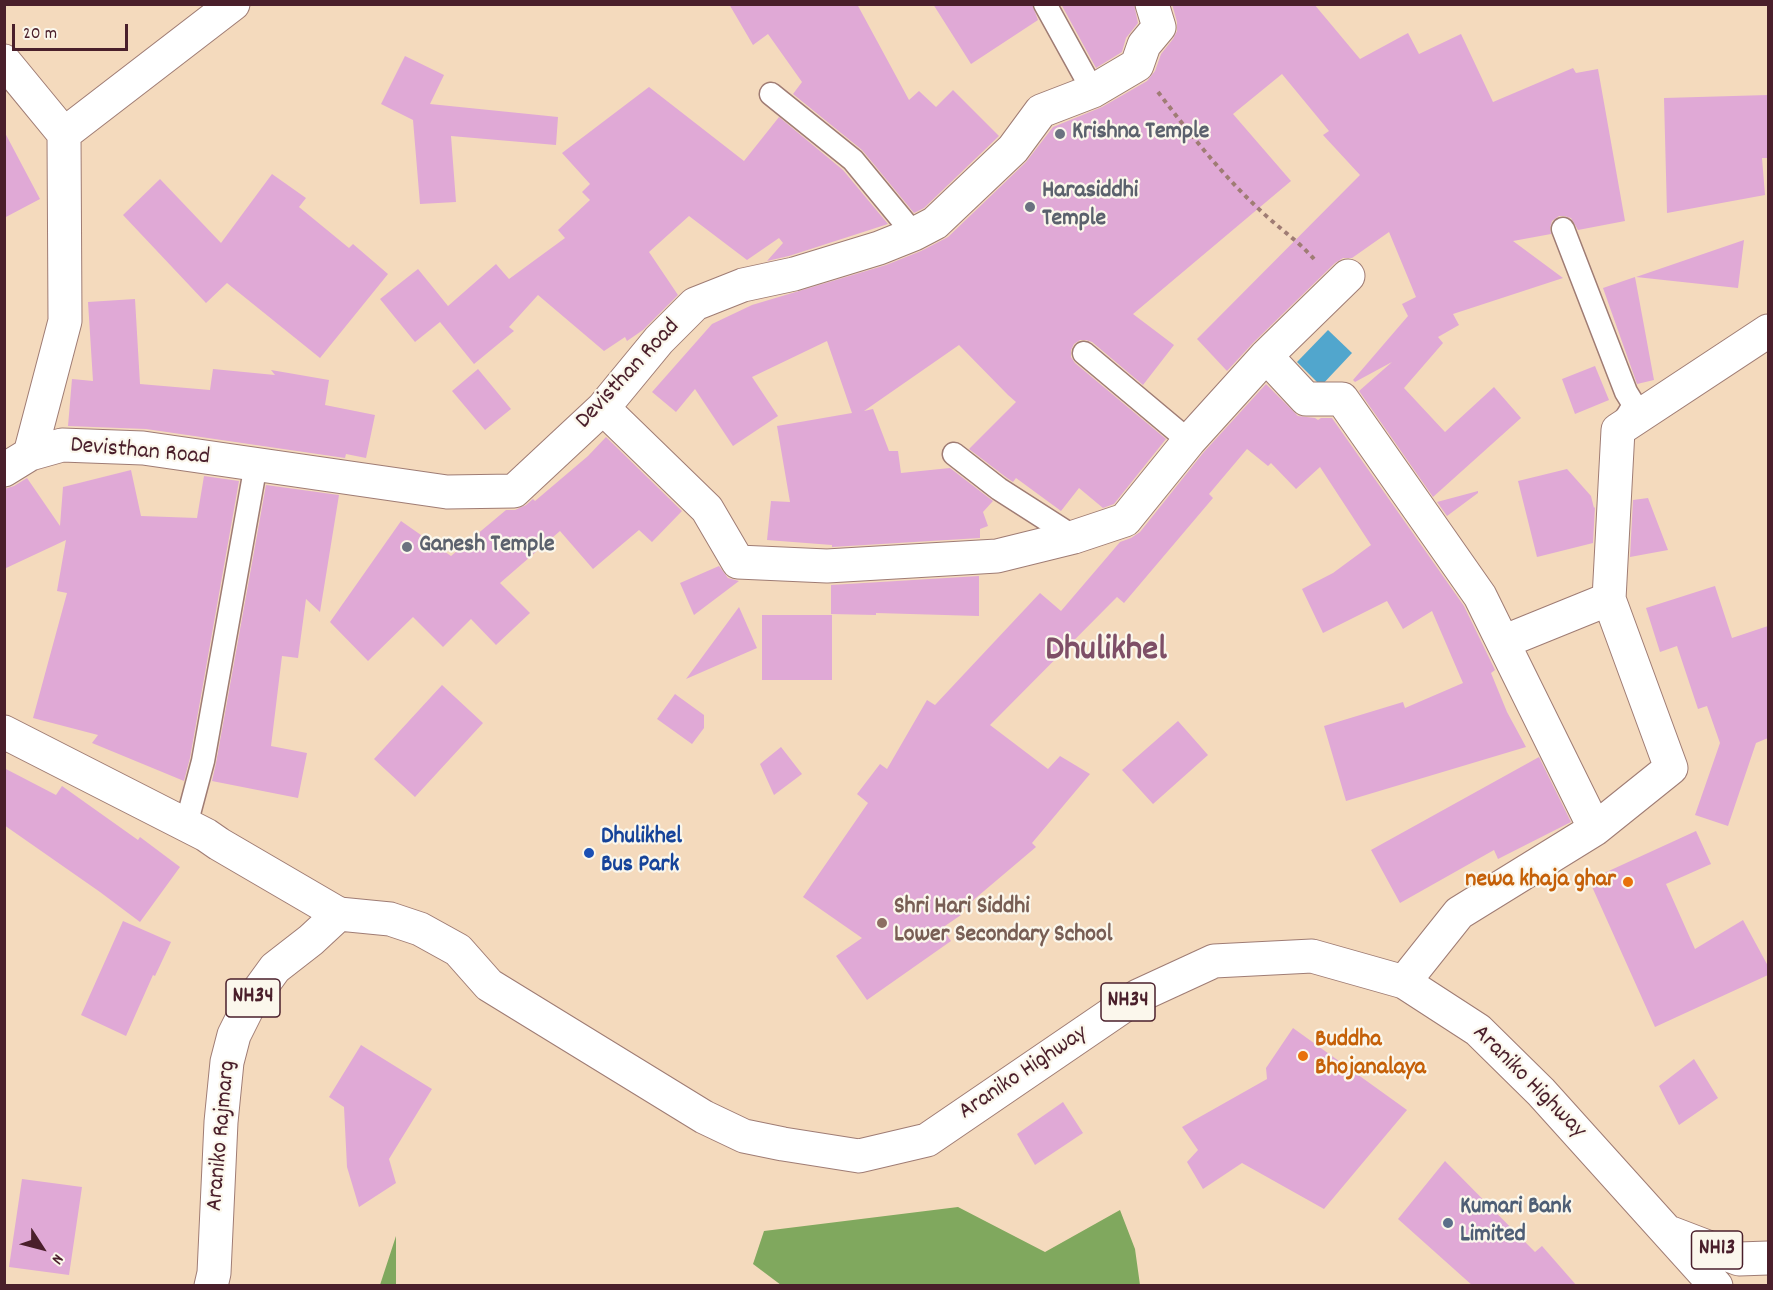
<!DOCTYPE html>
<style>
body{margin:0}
#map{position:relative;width:1773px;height:1290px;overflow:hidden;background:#f4dabd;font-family:Dekko,sans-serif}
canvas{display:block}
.frame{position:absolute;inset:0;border:6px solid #4a1f2b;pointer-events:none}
.north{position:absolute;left:12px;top:1218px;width:60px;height:60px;-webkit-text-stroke:4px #fbf7ec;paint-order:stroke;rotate:126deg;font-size:16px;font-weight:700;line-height:24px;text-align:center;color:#4a1f2b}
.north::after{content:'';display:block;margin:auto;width:21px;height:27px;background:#4a1f2b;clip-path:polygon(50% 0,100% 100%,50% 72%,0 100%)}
.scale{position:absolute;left:12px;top:24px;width:116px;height:27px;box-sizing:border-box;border:3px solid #4a1f2b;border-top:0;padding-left:8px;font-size:18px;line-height:21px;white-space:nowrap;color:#4a1f2b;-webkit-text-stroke:4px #fbf7ec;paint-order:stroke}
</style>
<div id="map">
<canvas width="1773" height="1290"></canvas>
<div class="frame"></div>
<div class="north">N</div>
<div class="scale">20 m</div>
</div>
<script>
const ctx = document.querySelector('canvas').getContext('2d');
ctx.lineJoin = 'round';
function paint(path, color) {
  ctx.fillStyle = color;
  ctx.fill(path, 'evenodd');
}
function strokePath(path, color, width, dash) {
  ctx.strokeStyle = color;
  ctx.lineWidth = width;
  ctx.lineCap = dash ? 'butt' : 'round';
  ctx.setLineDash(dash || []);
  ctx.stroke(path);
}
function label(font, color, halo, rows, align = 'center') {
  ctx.font = font + ' Dekko,sans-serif';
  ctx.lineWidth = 4.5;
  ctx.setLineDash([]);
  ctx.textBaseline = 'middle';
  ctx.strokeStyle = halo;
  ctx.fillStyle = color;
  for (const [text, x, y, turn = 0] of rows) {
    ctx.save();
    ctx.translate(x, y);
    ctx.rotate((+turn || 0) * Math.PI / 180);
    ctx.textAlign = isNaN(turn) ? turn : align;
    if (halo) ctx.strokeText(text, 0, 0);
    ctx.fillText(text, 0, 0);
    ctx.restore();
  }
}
const forest = new Path2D(`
 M958,1207L1045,1252L1120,1210L1135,1249L1140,1285H781L753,1264L764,1231Z
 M396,1236V1285H380Z`);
const water = new Path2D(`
 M1328,330L1352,353L1321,386L1297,362Z`);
const building = new Path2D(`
 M729,4H857L909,100L919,91L936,107L953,90L999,136L924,208L914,213L862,150L793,94L802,82L768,34L753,45Z
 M933,4H1032L1038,20L971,64Z
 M1061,4H1134L1138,23L1126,38L1122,52L1096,68Z
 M1172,4H1314L1360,59L1408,33L1419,54L1461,34L1493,102L1573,68L1576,73L1598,69L1625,221L1578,230L1571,218L1564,216H1559L1552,221L1550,228L1551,234L1513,241L1563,278L1453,314L1459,325L1438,337L1443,343L1404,388L1445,432L1494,387L1521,418L1433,497L1359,391L1392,362L1355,382L1353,380L1408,316L1402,304L1416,297L1389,232L1352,258H1343L1335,263L1253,343L1227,371L1197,339L1360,175L1323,135L1329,131L1282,74L1233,114L1291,181L1133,314L1174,345L1143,385L1092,342L1086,340H1080L1074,344L1071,350V357L1075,363L1166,439L1114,504L1103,508L1079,488L1061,511L1016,478L1013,482L1007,478L969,449L1016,402L1008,395L959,345L864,411L873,409L889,451H898L901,473L950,468L993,501L983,512L988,526L980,529V538L832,547V545L767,540L771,501L790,502L777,426L852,413L827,341L752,377L778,416L733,446L695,389L676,412L652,392L712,324L752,305L886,265L921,251L948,237L1026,162L1053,127L1102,107L1147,81L1155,71L1161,54L1173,39L1177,31V22Z
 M405,56L444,75L430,104L558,117L556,145L451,136L456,202L420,204L413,120L381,104Z
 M649,87L744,161L779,117L843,170L888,224L789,256L767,261L783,243L779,238L747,260L689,216L649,252L678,295L643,330L627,341L625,337L604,351L538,295L509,327L514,331L474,364L440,322L415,342L380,299L418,269L448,306L496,264L509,279L565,238L558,230L590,200L582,192L590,184L562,153Z
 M1768,95V158H1762L1765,195L1667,213L1664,98Z
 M4,131L40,199L4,218Z
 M272,174L306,198L299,207L349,248L353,244L388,274L320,358L227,283L206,303L123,215L160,179L221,243Z
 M1744,240L1738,288L1636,277Z
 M1635,277L1654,380L1637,384L1603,288Z
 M135,299L140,384L210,390L213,369L275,375L271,370L329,380L325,405L375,415L366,458L346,454L345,458L146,429L68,426L72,379L93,381L88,302Z
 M1595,366L1609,400L1575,414L1562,379Z
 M478,369L511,409L485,430L452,391Z
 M1266,384L1298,416L1315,418L1318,420L1321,418H1332L1464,606L1495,670L1491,673L1507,712L1526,747L1346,801L1324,726L1403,702L1405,708L1463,683L1432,611L1403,629L1387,601L1323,633L1302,589L1333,573L1371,545L1320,467L1296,489L1271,463L1268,466L1247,449L1209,494L1213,498L1124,603L1117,597L990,725L1048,769L1060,756L1090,774L1032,843L1036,847L958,913L961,915L942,928L951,941L867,1000L836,956L862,938L803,897L868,803L857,794L880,764L887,769L927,700L935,705L1040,593L1061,611L1120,542L1131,538L1140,532L1203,453Z
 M606,437L682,511L652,542L639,530L593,569L560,531L500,583L530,613L496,645L471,619L443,647L413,617L368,661L330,622L401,521L451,556L506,510H515L526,505L533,499L535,501L588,456Z
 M1567,469L1591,496L1594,508L1595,507L1593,543L1537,557L1518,481Z
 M131,470L141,516L197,518L204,476L239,481L190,758L184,781L92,743L98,735L33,718L67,593L57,591L66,540L4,569V489L14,486L27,478L60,526L63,487Z
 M266,485L339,495L320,612L306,599L298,658L282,656L271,746L307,753L298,798L212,781L216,763Z
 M1478,491V493L1447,516L1437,502Z
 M1648,498L1668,550L1630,557L1633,500Z
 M719,566L728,578L739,581L694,615L680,583Z
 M979,576V616L876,613V615L831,614V585Z
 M1715,586L1732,638L1768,626V738L1756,743L1728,826L1695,815L1720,743L1707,706L1698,709L1677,646L1660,652L1646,608Z
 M739,607L757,648L686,679Z
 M762,615H832V680H762Z
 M442,685L483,723L415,797L374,759Z
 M675,694L704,715V728L692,744L657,719Z
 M1178,721L1208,755L1153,804L1122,770Z
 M781,747L802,774L774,795L760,764Z
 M1539,757L1571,822L1498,859L1494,850L1400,903L1371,850Z
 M4,768L56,795L62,786L138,840L140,837L180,867L140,922L100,892L4,825Z
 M1696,831L1711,864L1666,884L1695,949L1743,920L1768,966V975L1655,1027L1589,880Z
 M123,921L171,942L155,976L153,975L126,1036L81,1015Z
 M1293,1028L1407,1110L1324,1209L1242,1163L1203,1189L1187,1162L1198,1150L1182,1127L1267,1079L1266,1068Z
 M361,1045L432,1089L389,1159L396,1183L359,1207L347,1167L344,1107L329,1097Z
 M1694,1059L1718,1098L1679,1125L1659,1086Z
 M1063,1102L1083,1133L1035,1165L1017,1134Z
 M1445,1161L1535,1252L1542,1246L1577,1286H1473L1398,1219Z
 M22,1179L82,1187L69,1275L9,1267Z`);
const path = new Path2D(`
 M1158,92C1190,134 1223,176 1262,212C1280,229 1297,240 1314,259`);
const service = new Path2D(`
 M1045,4L1093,91
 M771,94L853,160L914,234
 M1563,229L1626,392L1634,405L1621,426
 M1084,353L1189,441
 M954,454L999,489L1074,537
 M186,825L203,761L256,464`);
const minor = new Path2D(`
 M4,61L64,134L65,321L30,454
 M64,134L233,4
 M1266,356L1306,399H1342L1480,596L1595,829
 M603,408L707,509L738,562L827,566L997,556L1074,537L1125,520L1189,441L1266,356L1348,276
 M4,470L30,454L62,445L143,448L447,492L514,491L603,408L659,340L695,304L743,285L794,274L879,248L914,234L935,223L1013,149L1041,111L1093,91L1137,65L1144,45L1159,27L1152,4
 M1503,642L1609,599
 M4,732L206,835L219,844L339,914
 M1404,982L1459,913L1595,829L1671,768L1609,599L1618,430L1768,331`);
const trunk = new Path2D(`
 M1671,1233L1739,1259L1768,1258
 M211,1286L214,1273L221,1122L227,1062L234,1035L251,1001L275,968L311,940L339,914L390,919L420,929L458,950L489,985L704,1117L744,1136L783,1144L859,1156L927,1140L1138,996L1214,961L1312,956L1404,982L1478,1030L1541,1092L1716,1286`);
const markers = [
 [1060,134,6,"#6b7280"],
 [1030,207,6,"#6b7280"],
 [407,547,6,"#6b7280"],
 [589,853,6,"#1a4fb4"],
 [1628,882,6,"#e8710a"],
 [882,923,6,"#8d6e63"],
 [1303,1056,6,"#e8710a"],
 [1448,1223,6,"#5c6f8a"]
];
const shields = [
 [253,998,54],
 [1128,1002,54],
 [1717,1250,51]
];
const shieldNames = [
 ["NH34",253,998],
 ["NH34",1128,1002],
 ["NH13",1717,1250]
];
const worshipNames = [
 ["Krishna Temple",1072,134],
 ["Harasiddhi",1042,193],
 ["Temple",1042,221],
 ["Ganesh Temple",419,547]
];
const streetNames = [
 ["Devisthan Road",629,375,-47],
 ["Devisthan Road",140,453,5],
 ["Araniko Highway",1024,1074,-34],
 ["Araniko Highway",1528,1083,45],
 ["Araniko Rajmarg",223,1136,-85]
];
const transitNames = [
 ["Dhulikhel",601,839],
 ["Bus Park",601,867]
];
const foodNames = [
 ["newa khaja ghar",1616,882],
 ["Buddha",1315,1042,"left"],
 ["Bhojanalaya",1315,1070,"left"]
];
const educationNames = [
 ["Shri Hari Siddhi",894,909],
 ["Lower Secondary School",894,937]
];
const serviceNames = [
 ["Kumari Bank",1460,1209],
 ["Limited",1460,1237]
];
const townNames = [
 ["Dhulikhel",1106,653]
];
paint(forest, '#80a85e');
paint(water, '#51a6cd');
paint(building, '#e0a9d6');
strokePath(service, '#9f7c74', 25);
strokePath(minor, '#9f7c74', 35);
strokePath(trunk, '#9f7c74', 35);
strokePath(path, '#9f7c74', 4, [4.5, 4.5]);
strokePath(service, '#fff', 22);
strokePath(minor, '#fff', 33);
strokePath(trunk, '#fff', 33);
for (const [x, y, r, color] of markers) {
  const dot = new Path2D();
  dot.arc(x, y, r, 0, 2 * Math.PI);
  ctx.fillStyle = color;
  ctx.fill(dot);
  strokePath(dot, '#fbf7ec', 2);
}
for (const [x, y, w] of shields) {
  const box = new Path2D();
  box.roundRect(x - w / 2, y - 19, w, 38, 4.5);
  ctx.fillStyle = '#fbf7ec';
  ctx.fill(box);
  strokePath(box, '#4a1f2b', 1.5);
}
label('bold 22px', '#4a1f2b', null, shieldNames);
label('bold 24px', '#5b616d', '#fbf7ec', worshipNames, 'left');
label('24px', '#4a1f2b', '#fbf7ec', streetNames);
label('bold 24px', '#164399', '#fbf7ec', transitNames, 'left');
label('bold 24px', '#c56008', '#fbf7ec', foodNames, 'right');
label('bold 24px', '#785e54', '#fbf7ec', educationNames, 'left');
label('bold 24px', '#4e5e75', '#fbf7ec', serviceNames, 'left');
label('bold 36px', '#7e4f67', '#fbf7ec', townNames);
</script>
